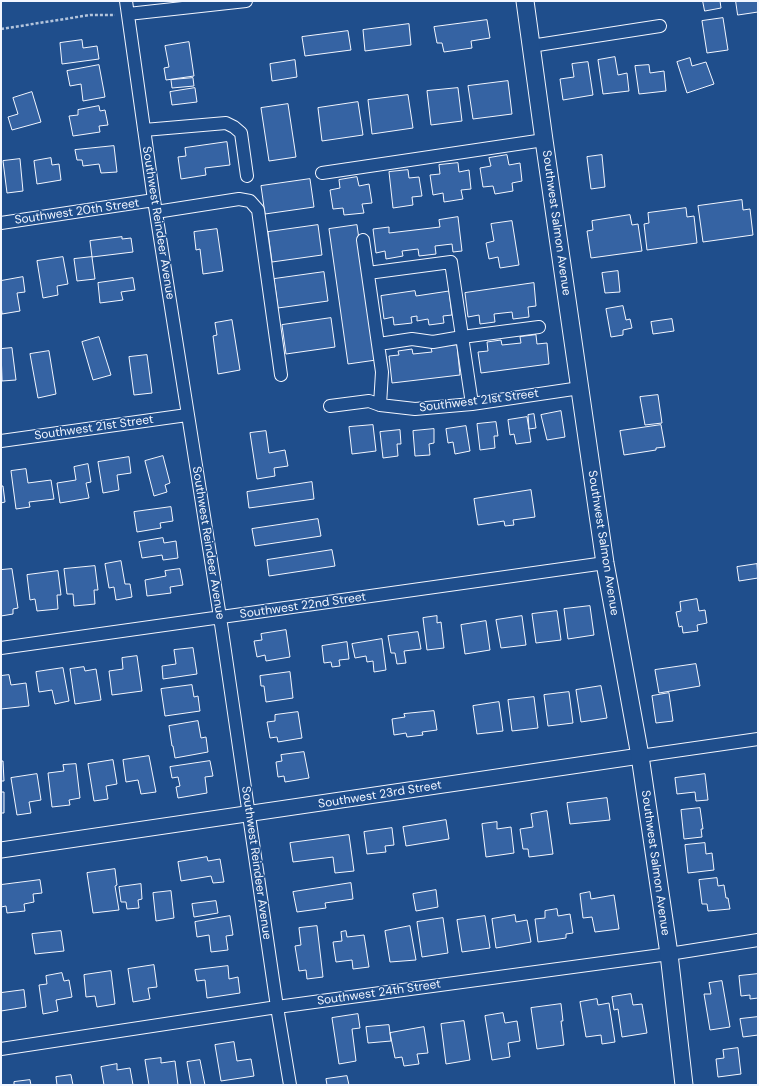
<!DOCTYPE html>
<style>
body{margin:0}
#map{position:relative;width:759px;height:1086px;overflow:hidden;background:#1f4e8c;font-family:"DM Sans",sans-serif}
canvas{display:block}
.frame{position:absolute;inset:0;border:2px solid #f2f6ff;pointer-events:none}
</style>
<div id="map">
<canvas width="759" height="1086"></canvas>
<div class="frame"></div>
</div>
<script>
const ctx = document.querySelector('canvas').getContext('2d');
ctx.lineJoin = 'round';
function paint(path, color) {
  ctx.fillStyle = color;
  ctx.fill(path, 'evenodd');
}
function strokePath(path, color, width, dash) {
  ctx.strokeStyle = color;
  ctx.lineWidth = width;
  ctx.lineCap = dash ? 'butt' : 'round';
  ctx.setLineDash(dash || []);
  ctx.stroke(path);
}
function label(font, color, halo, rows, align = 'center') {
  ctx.font = font + ' "DM Sans",sans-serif';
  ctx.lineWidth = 3;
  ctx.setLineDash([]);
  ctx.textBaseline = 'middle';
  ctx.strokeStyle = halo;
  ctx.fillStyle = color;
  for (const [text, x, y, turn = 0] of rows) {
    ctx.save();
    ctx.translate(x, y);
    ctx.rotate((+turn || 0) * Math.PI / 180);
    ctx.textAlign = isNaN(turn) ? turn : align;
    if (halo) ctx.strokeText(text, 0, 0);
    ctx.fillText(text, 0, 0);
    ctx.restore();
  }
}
const building = new Path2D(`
 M703,1H720L721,8L705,11Z
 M736,1H758V12L738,15Z
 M723,18L728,50L707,53L702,21Z
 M487,20L490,38L471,41L472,48L444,52L442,43H437L434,27Z
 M409,24L411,45L365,51L363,30Z
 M348,31L351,50L305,56L302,37Z
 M82,40L83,48L97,46L99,59L62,64L60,43Z
 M189,42L194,76L166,80L164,68L169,67L165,46Z
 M615,57L618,75L627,73L629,91L603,94L598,60Z
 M690,58L692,66L706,62L714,84L687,93L677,62Z
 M295,60L297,77L272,81L270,64Z
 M588,62L593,95L563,100L560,79L574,77L572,64Z
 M99,65L105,97L83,101L81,84L70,86L67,71Z
 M649,65L650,73L664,71L666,91L639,94L635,66Z
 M193,78L194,86L172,88L171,80Z
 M508,81L512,114L473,119L468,86Z
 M195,88L197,102L172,105L170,92Z
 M458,88L462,121L431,125L427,91Z
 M32,92L41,122L12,130L8,117L18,114L13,98Z
 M408,95L413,128L372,134L368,100Z
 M358,102L363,135L322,141L318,108Z
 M288,104L296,157L269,161L261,108Z
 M99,106L100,111L105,110L108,125L99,126L100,132L73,136L69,116L78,115V110Z
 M227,142L230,165L205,168L206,175L181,179L178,157L186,156L185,148Z
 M114,146L117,172L101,173L99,164L83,166L82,160H77L75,150Z
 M507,155L509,165L520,163L522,181L512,183L513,191L495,194L493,186L483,187L480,168L491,166L489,158Z
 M602,155L605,187L591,189L587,157Z
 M51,158L52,165L59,164L61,180L37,184L34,161Z
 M20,159L23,191L7,193L3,161Z
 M458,163L459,172L469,170L471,189L461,190L463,199L444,202L443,193L433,195L430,175L440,174L439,165Z
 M408,170L409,178L419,177L422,196L412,197L413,205L393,208L389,172Z
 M357,177L359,186L369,184L372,203L362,204L364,213L344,215L343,208L333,209L330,190L340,188L339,180Z
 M310,179L314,207L265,214L261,186Z
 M742,200L743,210L750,209L753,235L703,242L698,206Z
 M686,208L687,217L694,216L697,243L647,250L644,224L649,223L648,213Z
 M630,215L632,225L638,224L642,251L591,258L587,231L593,230L592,221Z
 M458,217L462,251L453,252L452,244L435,246L436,254L419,256L418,249L402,251L403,256L386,259L385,251L376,253L373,229L389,227V233L440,227L439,220Z
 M512,221L519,265L500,268L498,257L489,259L486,243L494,241L491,224Z
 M318,225L322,255L272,262L268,232Z
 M357,225L376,360L348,364L329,229Z
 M217,229L223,271L203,274L200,249L196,250L194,232Z
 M122,237V239L131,238L133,252L92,257L90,241Z
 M63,257L68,284L57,286L58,295L43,298L37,261Z
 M92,257L95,279L77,281L74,259Z
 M618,271L620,292L605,293L602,273Z
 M324,272L328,301L278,308L274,279Z
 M23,277L25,292L17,293L20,311L2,314L1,305V281Z
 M133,278L135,290L121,292L123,300L100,303L98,283Z
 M534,283L536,306L528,307L529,317L513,319L512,312L494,314L495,322L480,324L479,315L468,317L465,293Z
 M415,291L416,296L449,291L452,315L443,316L444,323L429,325L428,319L417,321V316L411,317L412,323L394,325L393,317L384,319L381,296Z
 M623,306L626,320L630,319L632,328L623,330V335L611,337L606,309Z
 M331,318L335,347L286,354L282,325Z
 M672,319L674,331L653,334L651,322Z
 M232,320L240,370L218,374L213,336L217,335L215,323Z
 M536,335L537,344L547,343L549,364L481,373L478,352L488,351L487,342L501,340L502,345L521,343L520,337Z
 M99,337L111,375L93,380L82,342Z
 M457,345L460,375L392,383L389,356L399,355L398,351L412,349L413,354L432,352L431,348Z
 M12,348L16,380L2,381L1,349Z
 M49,351L56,394L38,398L30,354Z
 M147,355L152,393L134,395L129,357Z
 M658,395L662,423L645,425L640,397Z
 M561,411L565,437L547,440L541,415Z
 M534,414L536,428L529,429L528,415Z
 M527,417L531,442L516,444L514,434L510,435L508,420Z
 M496,422L498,436H494L495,448L480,450L477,424Z
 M373,425L376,451L352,454L349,427Z
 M661,425L665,447L656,448V450L624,455L620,431Z
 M466,426L470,451L455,454L453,442L448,443L446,429Z
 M434,429V443L429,444L430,455L415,456L413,431Z
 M400,430L401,444H397L398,456L383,458L380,432Z
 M266,431L269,453L285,450L288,466L274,468L275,476L257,479L250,433Z
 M163,456L170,483L165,485L167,492L154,496L145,461Z
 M129,457L131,473L117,475L119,490L103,493L98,462Z
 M88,464L91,482L86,483L89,498L60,503L57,483L76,480L74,467Z
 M26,469L28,483L51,480L54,499L29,502L30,507L16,509L11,471Z
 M312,482L314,499L249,508L247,492Z
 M1,486H3L5,502L1,503Z
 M531,490L535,517L513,520L514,525L505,526L504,521L478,525L474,499Z
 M171,507L173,521L160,523L161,528L137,532L134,512Z
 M318,519L321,536L255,546L252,529Z
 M163,538L164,543L176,541L178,558L163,560L162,555L142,558L139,542Z
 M332,550L335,566L269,576L267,560Z
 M121,561L125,584H130L132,597L116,600L114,587L109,588L105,564Z
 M757,564L758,578L739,581L737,567Z
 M95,566L98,590H94L95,604L74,606L73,594H67L64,569Z
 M12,569L18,608L13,609V614L1,616V570Z
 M180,569L183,585L170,587L171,593L147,596L145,580L166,576L165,571Z
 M58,571L61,595H57L58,609L37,611L35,599L30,600L27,575Z
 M697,599L699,611L705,610L707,623L697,625L698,631L683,633L682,626L679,627L676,612L681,611L680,602Z
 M590,606L594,635L568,639L564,609Z
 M557,611L561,640L536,643L532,614Z
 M437,616V623L441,622L444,648L427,650L423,618Z
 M522,616L526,645L501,648L496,620Z
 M486,621L490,650L465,654L461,625Z
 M286,630L290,657L266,661L265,655L257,657L254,641L262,640L261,634Z
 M418,632L421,649L404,651L406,663L397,664L395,653H391L388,636Z
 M382,639L386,670L374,672L373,661L367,662L366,656L355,658L352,644Z
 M347,642L349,659L339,660L340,666L332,667L331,662L324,663L322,646Z
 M193,648L197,674L163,679L162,666L176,664L174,650Z
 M137,656L142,691L112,695L109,671L123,669L122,658Z
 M696,664L700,686L659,693L655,670Z
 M84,667L85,671L96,669L101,700L75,704L70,669Z
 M63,668L69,701L55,704L52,690L39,692L36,672Z
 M290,672L293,698L266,702L264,686H261L260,676Z
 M9,675L11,685L26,683L29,706L1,709V676Z
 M192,685L194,697L198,696L200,711L165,716L161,689Z
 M601,686L607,718L581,722L576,690Z
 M569,692L573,723L548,726L544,695Z
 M669,693L673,721L656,723L652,696Z
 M534,697L538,728L512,731L508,700Z
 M499,702L503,731L477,734L473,706Z
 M434,711L437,730L422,732L423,735L407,737L406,733L394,735L392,719L405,717L404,714Z
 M298,712L302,738L278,742L277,737L270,738L267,722L275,721V715Z
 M198,721L201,738L206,737L208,752L175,758L173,746H172L169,726Z
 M304,752L309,778L285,782L284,776L278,777L276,762L282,761L281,755Z
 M149,756L156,792L141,794L138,780L126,782L123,760Z
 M113,760L117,784L106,786L108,799L94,801L88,764Z
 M1,761H3L4,781H1Z
 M210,761L213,776L205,777L207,793L178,798L176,787L180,786L178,777L172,778L170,767Z
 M76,764L80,798L69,800L70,805L52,807L48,773L64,771L63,765Z
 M37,774L41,800L29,802L31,813L17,815L11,778Z
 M705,774L708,800L696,801L695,792L677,794L675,778Z
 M1,792H4V813H1Z
 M607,798L610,820L570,824L567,803Z
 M700,808L703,829H701L702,837L684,839L681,810Z
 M547,811L553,854L529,857L528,849H523L520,829L533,827L531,814Z
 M446,820L449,839L406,846L403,827Z
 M497,822V829L511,827L514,853L486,857L482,824Z
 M392,828L394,845L385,846L386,852L367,854L364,832Z
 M349,835L354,871L335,873L333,857L293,862L290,843Z
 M705,843L706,854L712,853L714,870L688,873L685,845Z
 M207,857L208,861L220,859L224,882L213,883L211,876L181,881L178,862Z
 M115,869L117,885L115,886L119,910L93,913L87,873Z
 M717,878L718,886L724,885L726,898H728L730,909L708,911L707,904H702L699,880Z
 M40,880L42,893L33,894L34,902L24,904L25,911L7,913L6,906L1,907V885Z
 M351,883L353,899L325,903L326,908L297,912L293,892Z
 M141,884L142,899L138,900L139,908L127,909L126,902H121L119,887Z
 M436,890L438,907L416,911L413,894Z
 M171,891L174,918L156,921L153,893Z
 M590,892L591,899L614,895L619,929L595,932L592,917L583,918L580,894Z
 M216,901L218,913L194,917L192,904Z
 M557,909L558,916L570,914L573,933L566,934V938L538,942L535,919L545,918V911Z
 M515,915L516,922L527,920L531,942L496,948L492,919Z
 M230,916L233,935L226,936L228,950L211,952L209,935L197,937L195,922Z
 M485,916L490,948L462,952L457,920Z
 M443,918L448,953L422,957L417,922Z
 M317,926L323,977L307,979L306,970L299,971L295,946L301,945L299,928Z
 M410,926L416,960L390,962L385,931Z
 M61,931L64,951L35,954L32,934Z
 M346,931L347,937L364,935L369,967L353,969L352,960L336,962L333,942L342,941L341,932Z
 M154,965L157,987L148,988L150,999L133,1002L128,969Z
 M228,966L229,979L238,977L240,993L207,998L205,980L197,981L195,970Z
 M111,971L115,1004L97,1007L95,996L86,997L84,975Z
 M62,973L64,981L69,980L72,997L56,1000L58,1011L43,1014L39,985L47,984L46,976Z
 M758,974V998L750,999V995L741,996L739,976Z
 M722,981L730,1027L710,1030L704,994H711L709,983Z
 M24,990L26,1007L1,1011V993Z
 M631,994L633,1005L642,1004L647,1033L622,1037L618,1009L614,1010L612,997Z
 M597,999L598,1005L609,1003L615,1042L602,1044L601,1035L586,1037L580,1002Z
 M561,1004L563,1021H561L564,1045L537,1049L531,1008Z
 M503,1013L505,1023L517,1021L520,1041L508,1043L510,1057L492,1060L485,1016Z
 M358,1014L360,1028L352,1029L356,1061L339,1064L332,1018Z
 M758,1017V1035L743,1037L740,1019Z
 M464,1021L470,1060L446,1064L441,1024Z
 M389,1025L391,1041L368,1043L366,1027Z
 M424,1027L428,1053L417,1054L419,1064L404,1066L402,1057L395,1058L390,1033Z
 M234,1042L237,1061L251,1059L254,1076L221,1081L215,1045Z
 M738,1048L741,1074L718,1077L716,1059L724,1058L723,1050Z
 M161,1058V1063L175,1061L178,1085H149L145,1060Z
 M200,1060L205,1085H191L187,1062Z
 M117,1064V1070L130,1068L133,1085H104L101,1067Z
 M71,1075L73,1085H57L56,1077Z
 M347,1076L349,1085H327L326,1079Z
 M30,1080L31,1085H14V1082Z`);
const path = new Path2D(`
 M1,29L90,15H115`);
const minor = new Path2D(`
 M126,1L154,200L220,617L277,1007L290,1085
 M128,14L246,1
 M531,46L660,26
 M144,130L226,123L234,127L241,133L247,176
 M322,173L544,140
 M156,212L239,199L250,201L258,210L281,375
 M1,223L154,200
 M363,240L382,372L380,405
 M368,273L451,262L472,404
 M379,344L412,339L433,342L462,337L539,327
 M330,406L369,401L380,405L415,409L472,404L580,388
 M1,441L187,415
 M1,648L605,563
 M640,756L758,739
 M1,1049L277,1007L669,954L758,940`);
const tertiary = new Path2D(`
 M1,850L640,756`);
const secondary = new Path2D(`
 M525,1L544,140L605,563L640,756L669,954L684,1085`);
const streetNames = [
 ["Southwest 20th Street",77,212,-8],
 ["Southwest Reindeer Avenue",158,223,81],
 ["Southwest Salmon Avenue",556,223,82],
 ["Southwest 21st Street",479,401,-7],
 ["Southwest 21st Street",94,428,-8],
 ["Southwest Reindeer Avenue",208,543,81],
 ["Southwest Salmon Avenue",603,543,81],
 ["Southwest 22nd Street",303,606,-8],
 ["Southwest 23rd Street",380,795,-9],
 ["Southwest Reindeer Avenue",256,863,82],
 ["Southwest Salmon Avenue",655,863,82],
 ["Southwest 24th Street",379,993,-8]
];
paint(building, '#3563a3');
strokePath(building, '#f2f6ff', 1);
strokePath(minor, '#f2f6ff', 14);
strokePath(tertiary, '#f2f6ff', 17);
strokePath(secondary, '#f2f6ff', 19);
strokePath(path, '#b3c4dc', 2.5, [3, 2]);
strokePath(minor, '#1f4e8c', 12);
strokePath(tertiary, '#1f4e8c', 15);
strokePath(secondary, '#1f4e8c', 17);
label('12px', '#f2f6ff', '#1f4e8c', streetNames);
</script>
